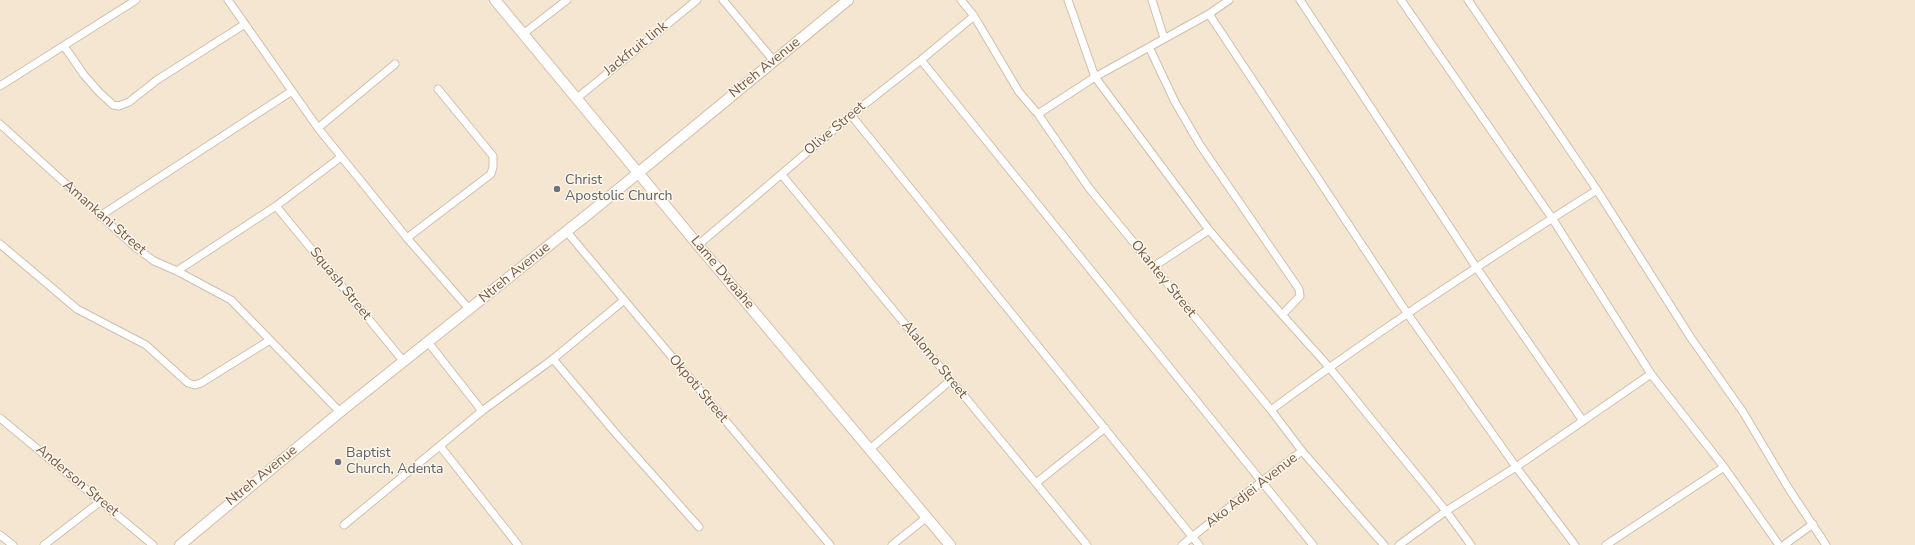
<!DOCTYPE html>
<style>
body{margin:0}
canvas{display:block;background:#fdf4e3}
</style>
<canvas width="1915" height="545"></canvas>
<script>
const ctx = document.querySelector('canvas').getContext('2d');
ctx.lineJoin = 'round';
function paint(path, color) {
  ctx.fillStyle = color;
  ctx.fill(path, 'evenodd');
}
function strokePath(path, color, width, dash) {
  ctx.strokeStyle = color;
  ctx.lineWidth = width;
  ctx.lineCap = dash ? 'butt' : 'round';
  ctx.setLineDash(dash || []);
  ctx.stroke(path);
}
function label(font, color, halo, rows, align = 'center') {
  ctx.font = font + ' "Nunito Sans",sans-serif';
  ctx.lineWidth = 3;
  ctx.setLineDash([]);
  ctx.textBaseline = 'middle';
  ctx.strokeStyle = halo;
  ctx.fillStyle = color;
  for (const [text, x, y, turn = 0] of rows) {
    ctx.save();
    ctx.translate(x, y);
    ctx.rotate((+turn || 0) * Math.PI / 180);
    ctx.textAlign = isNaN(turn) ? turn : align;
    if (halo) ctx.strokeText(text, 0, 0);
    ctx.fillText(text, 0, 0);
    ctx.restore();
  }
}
const residential = new Path2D(`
 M0,0H1915V545H0Z`);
const street = new Path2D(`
 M228,0L318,128L407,238L470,310
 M723,0L773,60
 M961,0L974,16L1019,92L1038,114L1089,188L1271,410L1302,451L1384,545
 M1068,0L1095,77L1209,230L1260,290L1329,367L1446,511L1471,545
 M1152,0L1164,38
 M1300,0L1476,267L1583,421
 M1401,0L1552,218L1651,374L1724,467L1779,545
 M1468,0L1597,190L1691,338L1743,412L1789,489L1826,545
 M1209,14L1407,313L1516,467L1575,545
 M523,34L567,0
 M64,46L84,75L100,93L113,105L119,106L129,102L157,80L245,24
 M1149,47L1175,102L1200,145L1299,289L1300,296L1283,314
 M921,60L1313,545
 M0,86L136,0
 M576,99L697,0
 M1038,114L1095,77L1209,14L1229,0
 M851,115L1199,545
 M0,124L135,247L154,261L177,271L231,300L340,412
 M318,128L395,64
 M782,175L1087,545
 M276,206L404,362
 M100,216L292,91
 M567,232L830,545
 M407,238L491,174L493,167V156L438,89
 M0,244L77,309L146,345L188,383L195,385L201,383L270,340
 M698,245L851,115L921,60L974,16
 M1153,267L1209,230
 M177,271L276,206L341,157
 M428,342L482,411
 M553,359L618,436L699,527
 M1271,410C1376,332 1486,260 1597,190
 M0,418L153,545
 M440,446L518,545
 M870,449L951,380
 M1036,483L1105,428
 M344,525L482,411L553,359L623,301
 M0,535L13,545
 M44,545L101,501
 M892,545L927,517
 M1182,545L1261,482L1302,451
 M1399,545L1446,511L1516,467L1651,374
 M1606,545L1724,467
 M1784,545L1813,524`);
const secondary = new Path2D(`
 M495,0L698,245L950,545
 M180,545L340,412L592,211L848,0`);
const markers = [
 [557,189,4,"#6b7280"],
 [338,462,4,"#6b7280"]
];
const streetNames = [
 ["Jackfruit link",636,49,-39],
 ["Ntreh Avenue",765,68,-39],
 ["Olive Street",835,129,-40],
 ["Amankani Street",104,218,41],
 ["Ntreh Avenue",515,273,-39],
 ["Lame Dwaahe",722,273,50],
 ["Okantey Street",1163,279,51],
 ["Squash Street",340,284,51],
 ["Alalomo Street",934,360,51],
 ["Okpoti Street",698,389,50],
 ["Ntreh Avenue",262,476,-39],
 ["Anderson Street",77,481,40],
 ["Ako Adjei Avenue",1252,491,-38]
];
const worshipNames = [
 ["Christ",565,181],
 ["Apostolic Church",565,197],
 ["Baptist",346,454],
 ["Church, Adenta",346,470]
];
paint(residential, '#f5e6d1');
strokePath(street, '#d0beac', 9);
strokePath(secondary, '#d4bda9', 12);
strokePath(street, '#fff', 7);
strokePath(secondary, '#fff', 10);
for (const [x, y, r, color] of markers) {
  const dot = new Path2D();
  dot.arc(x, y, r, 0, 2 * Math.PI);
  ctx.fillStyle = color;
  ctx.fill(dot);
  strokePath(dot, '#fff7ea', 1.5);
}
label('14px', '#755a48', '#fff7ea', streetNames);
label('14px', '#5b616d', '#fff7ea', worshipNames, 'left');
</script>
